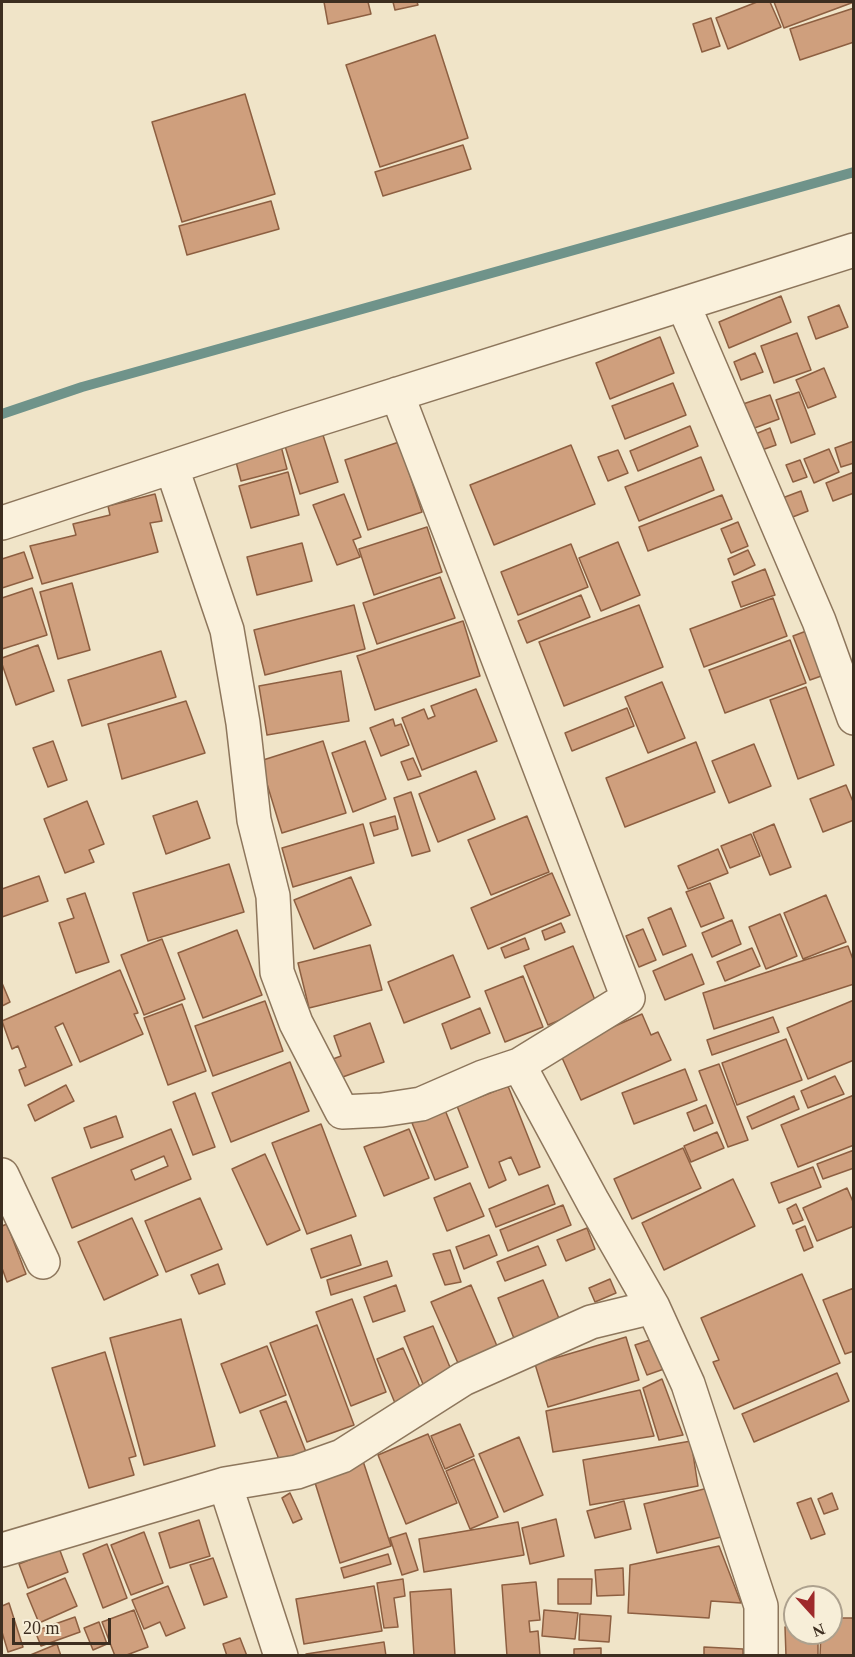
<!DOCTYPE html>
<style>
body{margin:0}
#map{position:relative;width:855px;height:1657px;overflow:hidden;background:#f0e4c8;font-family:Georgia,serif}
canvas{display:block}
.frame{position:absolute;inset:0;border:3px solid #3d2e20;pointer-events:none}
.north{position:absolute;left:783px;top:1585px;width:60px;height:60px;box-sizing:border-box;background:#f7eed8;border:2px solid #ada18e;border-radius:50%;rotate:159deg;font-size:16px;font-weight:700;line-height:24px;text-align:center;color:#3d2e20}
.north::after{content:'';display:block;margin:auto;width:21px;height:27px;background:#9e2a2b;clip-path:polygon(50% 0,100% 100%,50% 72%,0 100%)}
.scale{position:absolute;left:12px;top:1618px;width:99px;height:27px;box-sizing:border-box;border:3px solid #3d2e20;border-top:0;padding-left:8px;font-size:18px;line-height:21px;white-space:nowrap;color:#3d2e20;-webkit-text-stroke:4px #f7eed8;paint-order:stroke}
</style>
<div id="map">
<canvas width="855" height="1657"></canvas>
<div class="frame"></div>
<div class="north">N</div>
<div class="scale">20 m</div>
</div>
<script>
const ctx = document.querySelector('canvas').getContext('2d');
ctx.lineJoin = 'round';
function strokePath(path, color, width, dash) {
  ctx.strokeStyle = color;
  ctx.lineWidth = width;
  ctx.lineCap = dash ? 'butt' : 'round';
  ctx.setLineDash(dash || []);
  ctx.stroke(path);
}
function paint(path, color) {
  ctx.fillStyle = color;
  ctx.fill(path, 'evenodd');
}
const stream = new Path2D(`
 M2,414L82,387L854,172`);
const building = new Path2D(`
 M324,2H368L371,14L328,24Z
 M393,2H417L418,5L395,10Z
 M757,2H770L781,27L728,49L716,18Z
 M774,2H854L784,28Z
 M854,8V42L800,60L790,29Z
 M711,18L720,46L702,52L693,24Z
 M435,35L468,138L380,167L346,65Z
 M245,94L275,194L182,222L152,122Z
 M463,145L471,169L383,196L375,172Z
 M271,201L279,229L187,255L179,226Z
 M781,296L791,322L729,348L719,322Z
 M839,305L848,327L816,339L808,317Z
 M797,333L811,370L774,383L761,346Z
 M660,337L674,373L610,399L596,363Z
 M755,353L763,372L741,380L734,362Z
 M824,368L836,397L808,408L796,380Z
 M673,383L686,415L625,439L612,406Z
 M799,392L815,434L791,443L776,400Z
 M770,395L779,419L749,430L740,405Z
 M690,426L698,446L638,471L630,451Z
 M770,428L776,445L759,451L753,435Z
 M322,432L338,482L300,494L284,443Z
 M854,441V463L841,467L835,448Z
 M399,442L422,512L368,530L345,460Z
 M571,445L595,504L494,545L470,485Z
 M281,446L287,469L241,481L235,458Z
 M829,449L839,472L814,483L804,459Z
 M618,450L628,473L608,481L598,457Z
 M701,457L714,490L639,521L625,487Z
 M800,460L807,477L793,482L786,465Z
 M288,472L299,515L251,528L239,486Z
 M854,472V493L833,501L826,483Z
 M801,491L808,511L785,520L777,500Z
 M155,494L162,521L150,523L158,552L42,584L30,546L76,535L73,524L110,515L108,506Z
 M344,494L361,537L353,540L360,557L337,565L313,505Z
 M722,495L732,519L648,551L639,527Z
 M738,522L748,546L731,553L721,529Z
 M427,527L442,572L374,595L359,549Z
 M618,542L640,595L601,611L579,558Z
 M302,543L312,581L257,595L247,557Z
 M571,544L588,587L518,615L501,572Z
 M748,550L755,565L734,575L728,559Z
 M24,552L33,578L2,588V559Z
 M765,569L775,595L741,607L732,582Z
 M440,577L455,618L377,644L363,603Z
 M72,583L90,650L58,659L40,592Z
 M32,588L47,635L2,649V598Z
 M581,595L590,617L527,643L518,621Z
 M773,598L787,636L704,667L690,629Z
 M354,605L365,649L265,675L254,630Z
 M639,605L663,667L564,706L539,642Z
 M463,621L480,676L375,710L357,656Z
 M809,630L827,674L810,680L793,636Z
 M790,640L806,683L725,713L709,670Z
 M38,645L54,691L16,705L2,664V658Z
 M161,651L176,697L82,726L68,680Z
 M341,671L349,721L267,735L259,686Z
 M662,682L685,738L648,753L625,697Z
 M806,687L834,765L798,779L770,700Z
 M476,689L497,741L422,770L402,718L424,709L428,719L435,716L431,706Z
 M186,701L205,753L122,779L108,724Z
 M627,708L634,726L572,751L565,733Z
 M393,719L395,726L401,724L409,745L381,756L370,728Z
 M53,741L67,780L48,787L33,748Z
 M323,741L346,813L282,833L260,761Z
 M365,741L386,799L353,812L332,753Z
 M696,742L715,792L625,827L606,778Z
 M754,744L771,786L729,803L712,761Z
 M413,758L421,776L408,780L401,762Z
 M476,771L495,819L438,842L419,794Z
 M846,785L854,804V820L823,832L810,799Z
 M411,792L430,851L412,856L394,798Z
 M87,801L104,844L89,850L94,862L65,873L44,819Z
 M197,801L210,838L166,854L153,816Z
 M395,816L398,829L374,836L370,823Z
 M527,816L549,872L491,895L468,840Z
 M363,824L374,863L293,887L282,848Z
 M774,824L791,867L770,875L753,833Z
 M751,834L760,856L730,868L721,846Z
 M718,849L728,873L688,889L678,866Z
 M229,864L244,912L148,941L133,893Z
 M552,873L570,915L488,949L471,908Z
 M39,876L48,901L2,917V889Z
 M351,877L371,925L314,949L294,900Z
 M710,883L724,918L701,927L686,892Z
 M85,893L109,962L76,973L59,923L74,918L67,899Z
 M826,895L846,942L803,959L784,913Z
 M671,908L686,946L663,955L648,918Z
 M780,914L797,956L766,969L749,927Z
 M732,920L741,944L712,957L702,933Z
 M561,923L565,932L545,940L542,931Z
 M643,929L656,960L639,967L626,936Z
 M237,930L262,995L203,1018L178,953Z
 M525,938L529,949L505,958L501,948Z
 M162,939L185,999L144,1015L121,955Z
 M370,945L382,990L309,1008L298,963Z
 M573,946L597,1005L548,1025L524,966Z
 M848,946L854,962V984L714,1029L703,993Z
 M752,948L760,966L725,981L717,962Z
 M692,954L704,984L665,1000L653,971Z
 M453,955L470,997L404,1023L388,982Z
 M120,970L138,1013L134,1014L143,1034L80,1062L63,1023L55,1027L72,1065L25,1086L19,1070L26,1067L18,1046L12,1049L2,1021Z
 M523,976L543,1027L505,1042L485,991Z
 M2,983L10,1002L2,1006Z
 M854,1000V1060L808,1079L787,1028Z
 M265,1001L283,1051L213,1076L195,1026Z
 M182,1004L206,1071L168,1085L144,1018Z
 M480,1008L490,1033L451,1049L442,1024Z
 M642,1014L651,1035L658,1032L671,1060L581,1100L559,1051Z
 M773,1017L779,1032L712,1055L707,1040Z
 M370,1023L384,1062L340,1078L333,1059L341,1056L334,1036Z
 M786,1039L802,1080L737,1105L722,1063Z
 M290,1062L309,1111L231,1142L212,1093Z
 M719,1064L748,1140L728,1147L699,1071Z
 M685,1069L697,1100L634,1124L622,1093Z
 M835,1076L844,1094L808,1108L801,1091Z
 M66,1085L74,1101L35,1121L28,1105Z
 M508,1086L540,1167L519,1175L511,1157L499,1162L506,1180L489,1188L457,1106Z
 M195,1093L215,1147L193,1155L173,1102Z
 M854,1095V1145L798,1167L781,1125Z
 M794,1096L799,1109L752,1129L747,1117Z
 M706,1105L713,1123L694,1131L687,1113Z
 M445,1110L468,1167L435,1180L412,1123Z
 M116,1116L123,1137L91,1148L84,1128Z
 M321,1124L356,1216L307,1234L272,1143Z
 M171,1129L191,1179L72,1228L52,1178ZM164,1156L168,1166L135,1180L131,1170Z
 M409,1129L429,1178L384,1196L364,1147Z
 M717,1132L724,1148L691,1162L684,1146Z
 M683,1148L701,1188L632,1219L614,1179Z
 M854,1150V1168L823,1179L817,1164Z
 M265,1154L300,1230L267,1245L232,1169Z
 M813,1167L821,1187L779,1203L771,1183Z
 M733,1179L755,1226L664,1270L642,1223Z
 M470,1183L484,1216L447,1231L434,1198Z
 M548,1185L555,1204L496,1227L489,1209Z
 M847,1188L854,1204V1226L817,1241L803,1208Z
 M200,1198L222,1249L166,1272L145,1221Z
 M796,1204L803,1220L793,1224L787,1209Z
 M563,1205L571,1225L508,1251L500,1230Z
 M132,1218L158,1275L104,1300L78,1242Z
 M7,1224L26,1274L7,1282L2,1268V1226Z
 M805,1226L813,1247L804,1251L796,1230Z
 M587,1228L595,1249L566,1261L557,1240Z
 M351,1235L361,1265L321,1278L311,1249Z
 M489,1235L497,1255L464,1269L456,1247Z
 M538,1246L546,1265L505,1281L497,1262Z
 M450,1250L461,1282L445,1285L433,1254Z
 M387,1261L392,1276L331,1295L327,1280Z
 M218,1264L225,1284L199,1294L191,1275Z
 M802,1274L840,1363L734,1409L713,1362L719,1360L701,1318Z
 M610,1279L616,1293L595,1302L589,1288Z
 M543,1280L563,1328L517,1346L498,1298Z
 M396,1285L405,1311L373,1322L364,1297Z
 M471,1285L500,1353L461,1370L431,1302Z
 M854,1288V1351L845,1354L823,1300Z
 M352,1299L386,1392L351,1406L316,1312Z
 M181,1319L215,1446L144,1465L110,1338Z
 M317,1325L354,1425L307,1442L270,1343Z
 M433,1326L454,1377L425,1389L404,1337Z
 M626,1337L639,1380L548,1407L535,1364Z
 M653,1339L664,1369L647,1375L635,1345Z
 M267,1346L286,1395L240,1413L221,1364Z
 M403,1348L424,1396L397,1408L377,1359Z
 M105,1352L136,1456L129,1458L134,1475L89,1488L52,1368Z
 M837,1373L849,1401L754,1442L742,1414Z
 M662,1379L683,1435L659,1440L643,1388Z
 M640,1390L654,1436L553,1452L546,1411Z
 M286,1401L306,1452L280,1462L260,1411Z
 M460,1424L474,1456L445,1469L431,1436Z
 M428,1434L457,1503L406,1524L378,1455Z
 M519,1437L543,1495L504,1512L479,1454Z
 M691,1441L698,1486L590,1505L583,1460Z
 M362,1458L391,1546L340,1563L312,1473Z
 M474,1459L498,1517L470,1529L446,1471Z
 M708,1488L721,1537L657,1553L644,1504Z
 M290,1493L302,1519L293,1523L282,1498Z
 M832,1493L838,1509L824,1514L818,1499Z
 M811,1498L825,1534L811,1539L797,1503Z
 M624,1501L631,1529L595,1538L587,1511Z
 M556,1519L564,1556L530,1564L522,1528Z
 M199,1520L210,1556L170,1568L159,1533Z
 M518,1522L524,1555L424,1572L419,1539Z
 M144,1532L163,1583L131,1595L111,1545Z
 M406,1533L418,1570L402,1575L390,1538Z
 M107,1544L127,1598L103,1608L83,1554Z
 M719,1546L741,1603L711,1601L709,1618L628,1613L630,1565Z
 M59,1548L68,1572L28,1588L19,1564Z
 M388,1554L391,1564L344,1578L341,1568Z
 M213,1558L227,1597L204,1605L190,1565Z
 M623,1568L624,1595L597,1596L595,1570Z
 M65,1578L77,1606L39,1623L27,1594Z
 M403,1579L405,1596L394,1598L398,1627L384,1628L377,1583Z
 M558,1579H592L591,1604H558Z
 M536,1582L540,1620L529,1621L530,1632L538,1631L540,1656H507L502,1585Z
 M168,1586L185,1628L166,1636L160,1622L144,1629L132,1600Z
 M374,1586L382,1631L304,1644L296,1599Z
 M451,1589L455,1656H414L410,1592Z
 M9,1603L23,1647L8,1652L2,1632V1606Z
 M134,1610L148,1647L124,1656H115L102,1622Z
 M544,1610L578,1613L575,1639L542,1636Z
 M580,1614L611,1616L609,1642L579,1640Z
 M75,1617L80,1632L41,1646L35,1631Z
 M831,1618H854V1656H820L821,1633H831Z
 M99,1622L107,1644L93,1650L84,1628Z
 M795,1626V1633H818V1656H786L785,1627Z
 M240,1638L247,1656H227L223,1644Z
 M384,1642L386,1656H306V1654Z
 M57,1644L61,1656H28Z
 M704,1647L743,1649V1656H704Z
 M601,1648V1656H574V1649Z`);
const minor = new Path2D(`
 M683,304L854,250
 M172,468L227,630L243,723L254,820L273,896L277,972L296,1023L342,1112L382,1110L421,1104L483,1077L519,1065L628,998L397,394
 M2,523L290,428L683,304L819,621L854,718
 M519,1065L593,1202L653,1307L688,1384L761,1606V1656
 M2,1175L43,1262
 M225,1484L281,1656
 M2,1550L225,1484L297,1472L342,1456L463,1379L591,1322L653,1307`);
strokePath(stream, '#6f938a', 10);
paint(building, '#cf9f7d');
strokePath(building, '#8d5f41', 1.5);
strokePath(minor, '#8d765c', 36);
strokePath(minor, '#faf1dc', 33);
</script>
